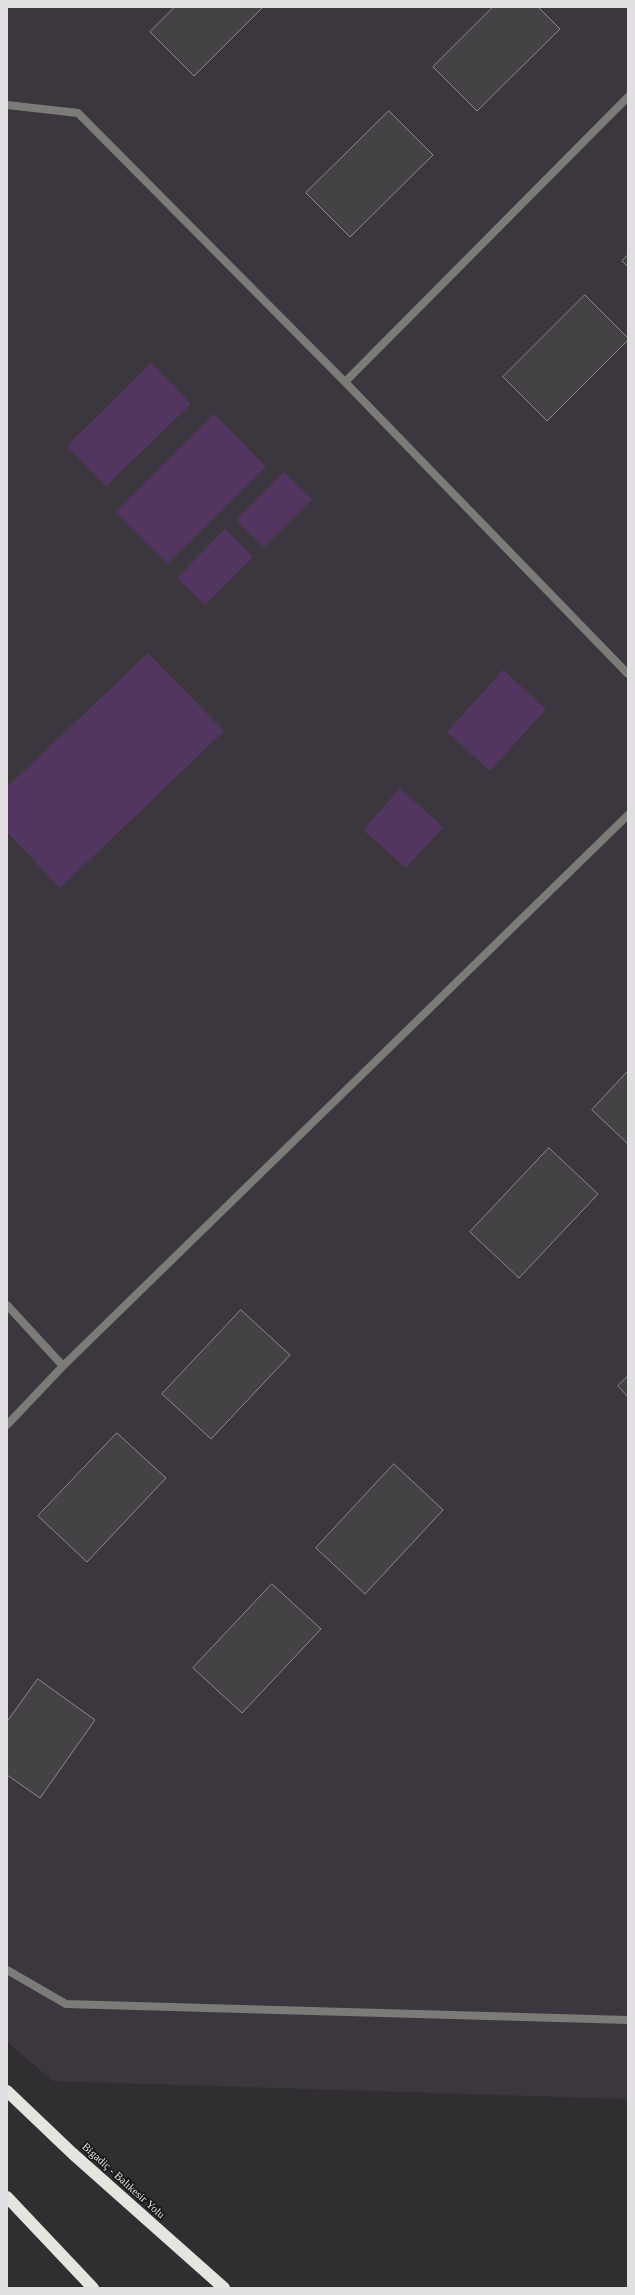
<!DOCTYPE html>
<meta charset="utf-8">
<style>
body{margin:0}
#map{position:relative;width:635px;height:2295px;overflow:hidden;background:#312e32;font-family:Georgia,serif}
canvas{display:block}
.frame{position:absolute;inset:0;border:8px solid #e1dfe2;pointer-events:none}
</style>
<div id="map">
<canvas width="635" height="2295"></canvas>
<div class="frame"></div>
</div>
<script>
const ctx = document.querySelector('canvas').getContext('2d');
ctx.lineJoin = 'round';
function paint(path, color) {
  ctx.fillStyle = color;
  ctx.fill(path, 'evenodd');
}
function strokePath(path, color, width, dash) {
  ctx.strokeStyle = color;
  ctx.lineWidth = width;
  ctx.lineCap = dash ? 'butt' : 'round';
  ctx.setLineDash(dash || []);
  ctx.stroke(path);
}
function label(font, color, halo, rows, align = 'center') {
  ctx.font = font + ' Georgia,serif';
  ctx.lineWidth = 3.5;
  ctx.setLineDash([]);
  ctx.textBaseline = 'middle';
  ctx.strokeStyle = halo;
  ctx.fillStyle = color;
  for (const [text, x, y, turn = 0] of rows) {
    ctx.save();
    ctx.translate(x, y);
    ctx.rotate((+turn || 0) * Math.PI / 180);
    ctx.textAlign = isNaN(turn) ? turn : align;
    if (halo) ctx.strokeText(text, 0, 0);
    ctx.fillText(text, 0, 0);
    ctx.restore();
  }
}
const built = new Path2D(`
 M7,7H628V2099L53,2081L7,2042Z`);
const green = new Path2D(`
 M151,363L191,404L106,486L67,446Z
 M214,414L266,467L167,564L115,512Z
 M284,472L312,499L264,547L236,520Z
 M225,529L253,557L205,605L177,578Z
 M148,653L224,731L60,888L7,832V787Z
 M503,670L546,709L490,771L447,732Z
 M400,788L443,827L406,868L363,830Z`);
const building = new Path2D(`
 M175,7H263L194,76L150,32Z
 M493,7H538L560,29L477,111L433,67Z
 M389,111L433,155L350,237L306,193Z
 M628,255V267L622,261Z
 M585,295L628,338V340L547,421L503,377Z
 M628,1071V1144L592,1110Z
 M549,1148L598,1194L519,1278L470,1232Z
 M241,1310L290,1355L211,1439L162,1394Z
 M628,1376V1397L618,1386Z
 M117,1433L166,1478L87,1562L38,1516Z
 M394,1464L443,1510L365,1594L316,1548Z
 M272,1584L321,1629L242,1713L193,1668Z
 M38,1679L95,1720L40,1798L7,1775V1722Z`);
const street = new Path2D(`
 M7,105L78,113L345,382L628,674
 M345,382L628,97
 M7,1305L63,1366
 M7,1425L63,1366L628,815
 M7,1970L66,2004L628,2020`);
const highway = new Path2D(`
 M7,2091L72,2153L224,2288
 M7,2197L93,2288`);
const streetNames = [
 ["Bigadiç - Balıkesir Yolu",123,2181,42]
];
paint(built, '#3c363f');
paint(green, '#523660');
paint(building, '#454246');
strokePath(building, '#8c888d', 1);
strokePath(street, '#7b7b78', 8);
strokePath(highway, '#e5e5df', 12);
label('11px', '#e1dfe2', '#181718', streetNames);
</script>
